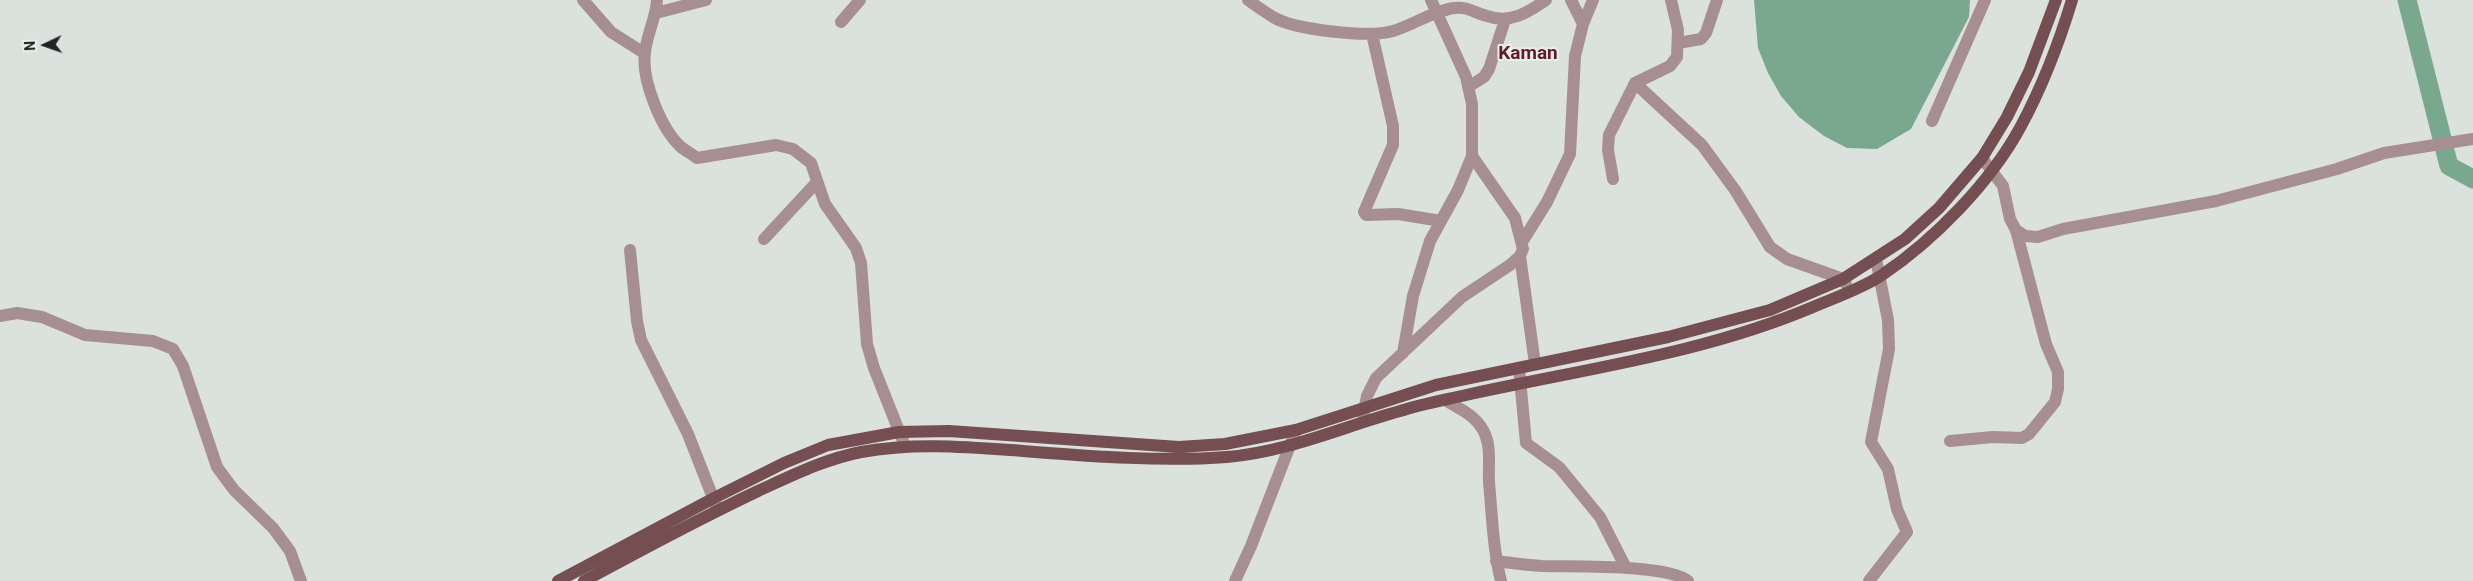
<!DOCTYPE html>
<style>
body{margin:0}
#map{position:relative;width:2473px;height:581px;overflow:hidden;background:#dbe1dd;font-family:Roboto,sans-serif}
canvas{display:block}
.north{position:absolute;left:20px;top:20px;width:50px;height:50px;-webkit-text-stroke:4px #e8efeb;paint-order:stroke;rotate:267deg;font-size:14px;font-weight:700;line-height:20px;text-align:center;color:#212322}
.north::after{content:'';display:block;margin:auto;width:18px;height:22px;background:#212322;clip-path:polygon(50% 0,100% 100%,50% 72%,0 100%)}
</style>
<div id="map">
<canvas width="2473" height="581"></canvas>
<div class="north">N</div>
</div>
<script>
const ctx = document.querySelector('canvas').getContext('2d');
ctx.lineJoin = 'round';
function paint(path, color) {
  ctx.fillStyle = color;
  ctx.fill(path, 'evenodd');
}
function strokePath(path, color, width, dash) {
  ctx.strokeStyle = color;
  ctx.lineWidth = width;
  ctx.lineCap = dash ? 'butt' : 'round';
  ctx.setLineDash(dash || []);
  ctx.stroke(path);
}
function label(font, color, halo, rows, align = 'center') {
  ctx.font = font + ' Roboto,sans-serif';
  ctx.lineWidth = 4;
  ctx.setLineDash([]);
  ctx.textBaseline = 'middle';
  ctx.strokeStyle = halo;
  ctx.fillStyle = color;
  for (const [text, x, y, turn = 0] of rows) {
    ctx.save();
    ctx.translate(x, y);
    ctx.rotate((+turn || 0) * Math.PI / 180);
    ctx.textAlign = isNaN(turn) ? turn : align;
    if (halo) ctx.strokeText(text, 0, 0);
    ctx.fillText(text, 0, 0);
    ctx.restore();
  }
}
const water = new Path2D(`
 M1754,0H1970L1969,17L1911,129L1877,149L1847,148L1824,136L1799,117L1781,96L1768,73L1758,48Z`);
const river = new Path2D(`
 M2407,0L2449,166L2473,179`);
const minor = new Path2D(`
 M583,0L611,32L644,53
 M657,0C656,18 647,34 645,52C641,79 661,129 681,147C686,151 692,154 697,158L776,145L793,149L811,163L825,204L856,248L861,263L867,344L874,368L905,446
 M1248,0C1256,6 1265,12 1273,17C1295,30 1369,38 1393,31C1413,25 1433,11 1454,8C1467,6 1475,13 1487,16C1510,24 1527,13 1546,0
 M1571,0L1583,24
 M656,13L706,0
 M841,22L860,0
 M1372,34L1393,126V145L1364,212L1366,215L1398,214L1441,221
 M1678,43L1701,39L1706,33L1717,0
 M1635,83L1702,145L1735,190L1770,247L1787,259L1843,279L1846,284
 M1468,87L1484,77L1489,69L1505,20
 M1932,121L1985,0
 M1613,179L1608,150L1609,135L1635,83L1670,66L1677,57L1678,30L1671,0
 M764,239L817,182
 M1522,242L1547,202L1570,154L1575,56L1583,24L1593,0
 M630,250L637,321L641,340L688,434L717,508
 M1520,256L1535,364
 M0,316L17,313L42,317L85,335L153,341L173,349L183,366L217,467L234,490L273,528L290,551L301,581
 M1403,353L1413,296L1430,241L1458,190L1472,156
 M1519,368L1526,443L1559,467L1600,517L1626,568
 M1445,400C1458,408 1475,415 1483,430C1492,446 1488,465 1489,482C1492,515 1493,549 1501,581
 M1363,416L1367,396L1376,378L1462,297L1510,265L1520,256L1523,249L1515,218L1472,156V104L1466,77L1431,0
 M1950,441L1993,437L2022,438L2029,434L2055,402L2058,389V372L2046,344L2016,230
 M1496,561C1511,563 1527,565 1542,566C1573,567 1667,564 1688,581
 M1235,581L1251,546L1296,430
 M1869,581L1907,532L1897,509L1888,469L1871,442L1889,349L1888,320L1876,259`);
const tertiary = new Path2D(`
 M1982,158L2003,186L2010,219L2016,230L2025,236L2038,237L2063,229L2216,201L2337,169L2384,153L2473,139`);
const primary = new Path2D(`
 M558,581L714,498L784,463L828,445L899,432L949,431L1179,447L1225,444L1296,430L1436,385L1668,337L1770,310L1843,279L1905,239L1939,208L1982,158L2007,117L2029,72L2056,0
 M584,581C641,550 699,519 758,491C791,476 825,459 861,452C916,442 968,447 1023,451C1088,456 1162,462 1227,457C1287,452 1342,427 1400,411C1422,404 1444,400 1466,395C1583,369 1702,354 1813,307C1836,297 1861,289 1882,275C1934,240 1991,182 2021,126C2042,87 2059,43 2072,0`);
const quarterNames = [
 ["Kaman",1528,54]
];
paint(water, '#79a88e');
strokePath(river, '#79a88e', 19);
strokePath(minor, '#a78f91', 12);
strokePath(tertiary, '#a78f91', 12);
strokePath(primary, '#754e51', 12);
label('bold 19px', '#631d29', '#e8efeb', quarterNames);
</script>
